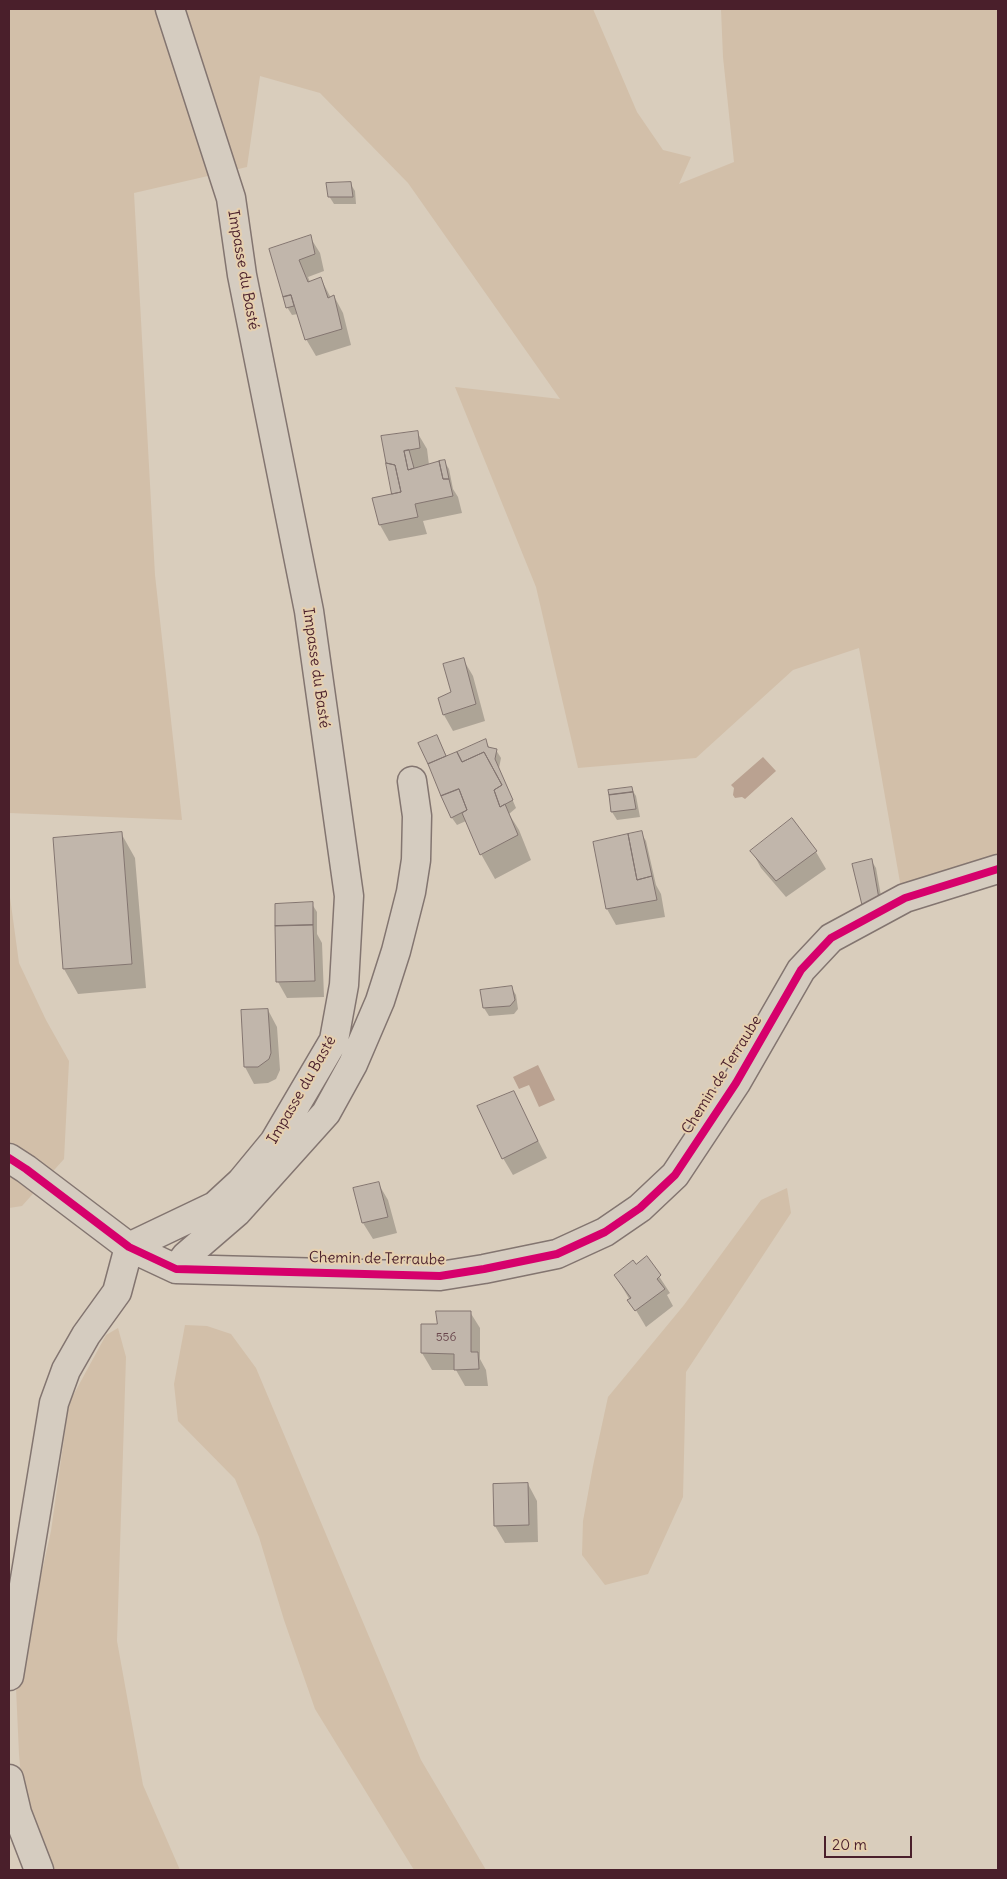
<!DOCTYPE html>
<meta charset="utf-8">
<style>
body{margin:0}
#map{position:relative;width:1007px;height:1879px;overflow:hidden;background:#d9cdbc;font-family:Delius,sans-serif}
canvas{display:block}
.frame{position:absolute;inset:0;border:10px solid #4a1f2b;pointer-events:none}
.scale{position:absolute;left:824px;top:1836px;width:88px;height:22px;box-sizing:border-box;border:2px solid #4a1f2b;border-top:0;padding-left:6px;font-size:15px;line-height:18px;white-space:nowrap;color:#4a1f2b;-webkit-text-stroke:4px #e6d0af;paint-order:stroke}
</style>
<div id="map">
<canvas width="1007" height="1879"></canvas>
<div class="frame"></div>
<div class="scale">20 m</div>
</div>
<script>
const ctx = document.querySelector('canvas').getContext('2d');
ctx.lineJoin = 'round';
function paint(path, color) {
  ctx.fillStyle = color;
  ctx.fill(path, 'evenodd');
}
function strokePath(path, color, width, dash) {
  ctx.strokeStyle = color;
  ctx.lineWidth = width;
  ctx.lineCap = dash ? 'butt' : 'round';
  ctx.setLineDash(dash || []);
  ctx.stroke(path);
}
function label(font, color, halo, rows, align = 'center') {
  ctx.font = font + ' Delius,sans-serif';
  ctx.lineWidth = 4;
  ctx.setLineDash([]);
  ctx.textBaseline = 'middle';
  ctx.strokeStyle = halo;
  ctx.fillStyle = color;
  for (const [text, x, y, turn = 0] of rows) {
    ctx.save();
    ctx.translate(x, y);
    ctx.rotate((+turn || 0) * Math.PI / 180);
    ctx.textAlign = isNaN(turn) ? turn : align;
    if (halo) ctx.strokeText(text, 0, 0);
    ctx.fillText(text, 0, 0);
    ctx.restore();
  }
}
const green = new Path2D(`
 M9,9H593L637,112L663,150L691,157L679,184L734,162L723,57L721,9H998V857L901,888L859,648L793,670L696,758L578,768L536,587L455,387L560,399L408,183L320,93L260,76L247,167L134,193L155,575L182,820L9,813Z
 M9,890L19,963L46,1020L69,1061L64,1159L22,1206L9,1208Z
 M787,1188L791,1213L686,1372L683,1497L648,1574L605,1585L582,1555L583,1521L593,1466L608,1397L684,1305L761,1200Z
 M185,1325L207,1326L231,1334L256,1368L421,1760L486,1870H414L315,1709L284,1620L259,1537L235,1479L178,1421L174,1384Z
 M118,1328L126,1357L117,1641L143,1785L180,1870H48L22,1789L19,1754L16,1688L51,1531L69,1403L106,1335Z`);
const water = new Path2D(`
 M763,757L776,771L745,799L742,797L735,798L733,795L734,788L731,785Z
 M538,1065L555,1100L539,1107L529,1085L519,1089L513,1077Z`);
const shadow = new Path2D(`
 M350,183L355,191L356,204H334L329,196Z
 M310,237L320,253L324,271L308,277L310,282L321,279L331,298L334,296L343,313L351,345L316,356L306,339L298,314L292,315L287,307L271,250Z
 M417,432L427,449L429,465L444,461L449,469L453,489L458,497L462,513L423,521L427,534L389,541L380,525L394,495L382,437Z
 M463,659L473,676L485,721L453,731L444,715Z
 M437,736L447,757L486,741L490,749L496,750L501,758L499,768L516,808L509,814L519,830L531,860L495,879L481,854L466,821L457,825L452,818L420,744Z
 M631,788L636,796L640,817L617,820L612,812Z
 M792,820L816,852L826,869L786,897L761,868L752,851Z
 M121,833L135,858L146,988L78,994L64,969L54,839Z
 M641,833L646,841L656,885L661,894L665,917L616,925L607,909Z
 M871,860L876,868L883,907L868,912L863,904Z
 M312,904L317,912V934L322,943L324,997L287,998L278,982Z
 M511,987L516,995L518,1009L514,1014L489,1016L484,1008Z
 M268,1010L277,1027L280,1070L276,1079L268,1083L254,1084L245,1067L242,1011Z
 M514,1093L547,1158L513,1175L503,1158Z
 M378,1183L388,1200L397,1233L373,1239L363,1223Z
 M647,1258L670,1293L667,1295L673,1306L646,1327L615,1275L636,1266Z
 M470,1312L480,1328V1359L486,1370L488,1386H465L456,1370H432L422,1353L423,1326H438Z
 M528,1484L537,1501L538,1542L505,1543L495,1526V1485Z`);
const building = new Path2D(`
 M351,182L353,197H328L326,183Z
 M311,235L315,254L299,260L308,282L321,277L328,298L334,295L342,329L305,340L291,295L283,297L269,249Z
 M291,295L294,306L286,308L283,297Z
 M418,431L420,448L404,451L408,470L439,461L443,479H449L453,496L415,504L418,517L379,525L372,498L401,492L395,465L386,463L381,436Z
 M409,450L414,468L408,470L404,451Z
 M445,460L449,479H443L439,461Z
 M386,463L395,465L401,492L392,494Z
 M464,658L476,704L443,715L438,698L451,692L443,664Z
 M437,735L446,756L428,764L418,743Z
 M486,739L488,747L497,749L495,759L513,800L500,807L494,790L502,785L484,752L462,762L457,752Z
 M457,752L462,762L484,752L502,785L494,790L500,807L505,804L518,835L480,855L462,813L467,810L459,789L441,796L428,764Z
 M632,787L633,792L609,795L608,790Z
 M459,789L467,810L451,818L441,796Z
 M633,792L636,809L611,812L609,795Z
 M792,818L817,851L776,881L750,851Z
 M642,831L652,876L637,880L628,834Z
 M122,832L132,964L63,969L53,838Z
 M628,834L637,880L652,876L657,900L606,909L593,842Z
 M872,859L879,899L862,905L852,864Z
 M313,902V925L275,926V904Z
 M313,925L315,981L276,982L275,926Z
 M512,986L515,1000L510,1006L483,1008L480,990Z
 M268,1009L271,1053L269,1059L258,1067H244L241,1010Z
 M514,1091L538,1141L502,1159L477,1106Z
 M379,1182L388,1217L362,1223L353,1188Z
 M647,1256L661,1275L657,1279L665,1289L635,1311L627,1300L631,1298L614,1275L633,1260L636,1264Z
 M436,1311H471V1352H478L479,1369L454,1370V1354L421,1353V1324H437Z
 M528,1483L529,1525L494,1526L493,1484Z`);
const minor = new Path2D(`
 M9,1158L26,1169L129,1247L176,1269L440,1276L484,1269L557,1254L605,1232L640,1208L675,1175L736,1083L801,970L831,938L905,898L998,869
 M129,1247L215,1206L241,1182L274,1142L334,1040L344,985L349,896L309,611L242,275L231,198L170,9
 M176,1269L186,1256L237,1212L326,1113L353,1064L380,1001L396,951L411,892L416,860L417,816L412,781
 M9,1676L54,1403L66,1370L86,1335L117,1292L129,1247
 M9,1779L17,1813L39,1870`);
const cycleway = new Path2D(`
 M9,1158L26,1169L129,1247L176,1269L440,1276L484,1269L557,1254L605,1232L640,1208L675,1175L736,1083L801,970L831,938L905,898L998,869`);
const numberNames = [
 ["556",446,1338]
];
const streetNames = [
 ["Impasse du Basté",243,270,80],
 ["Impasse du Basté",316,668,82],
 ["Chemin de Terraube",722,1075,-58],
 ["Impasse du Basté",302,1090,-60],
 ["Chemin de Terraube",377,1259,1]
];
paint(green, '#d2bfa9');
paint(water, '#baa291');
paint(shadow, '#0003');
paint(building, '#c1b6ab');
strokePath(building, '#837570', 1);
strokePath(minor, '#837570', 31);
strokePath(minor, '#d5ccc0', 28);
strokePath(cycleway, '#d6006c', 8);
label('12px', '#68454b', null, numberNames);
label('15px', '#4a1f2b', '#e6d0af', streetNames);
</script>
